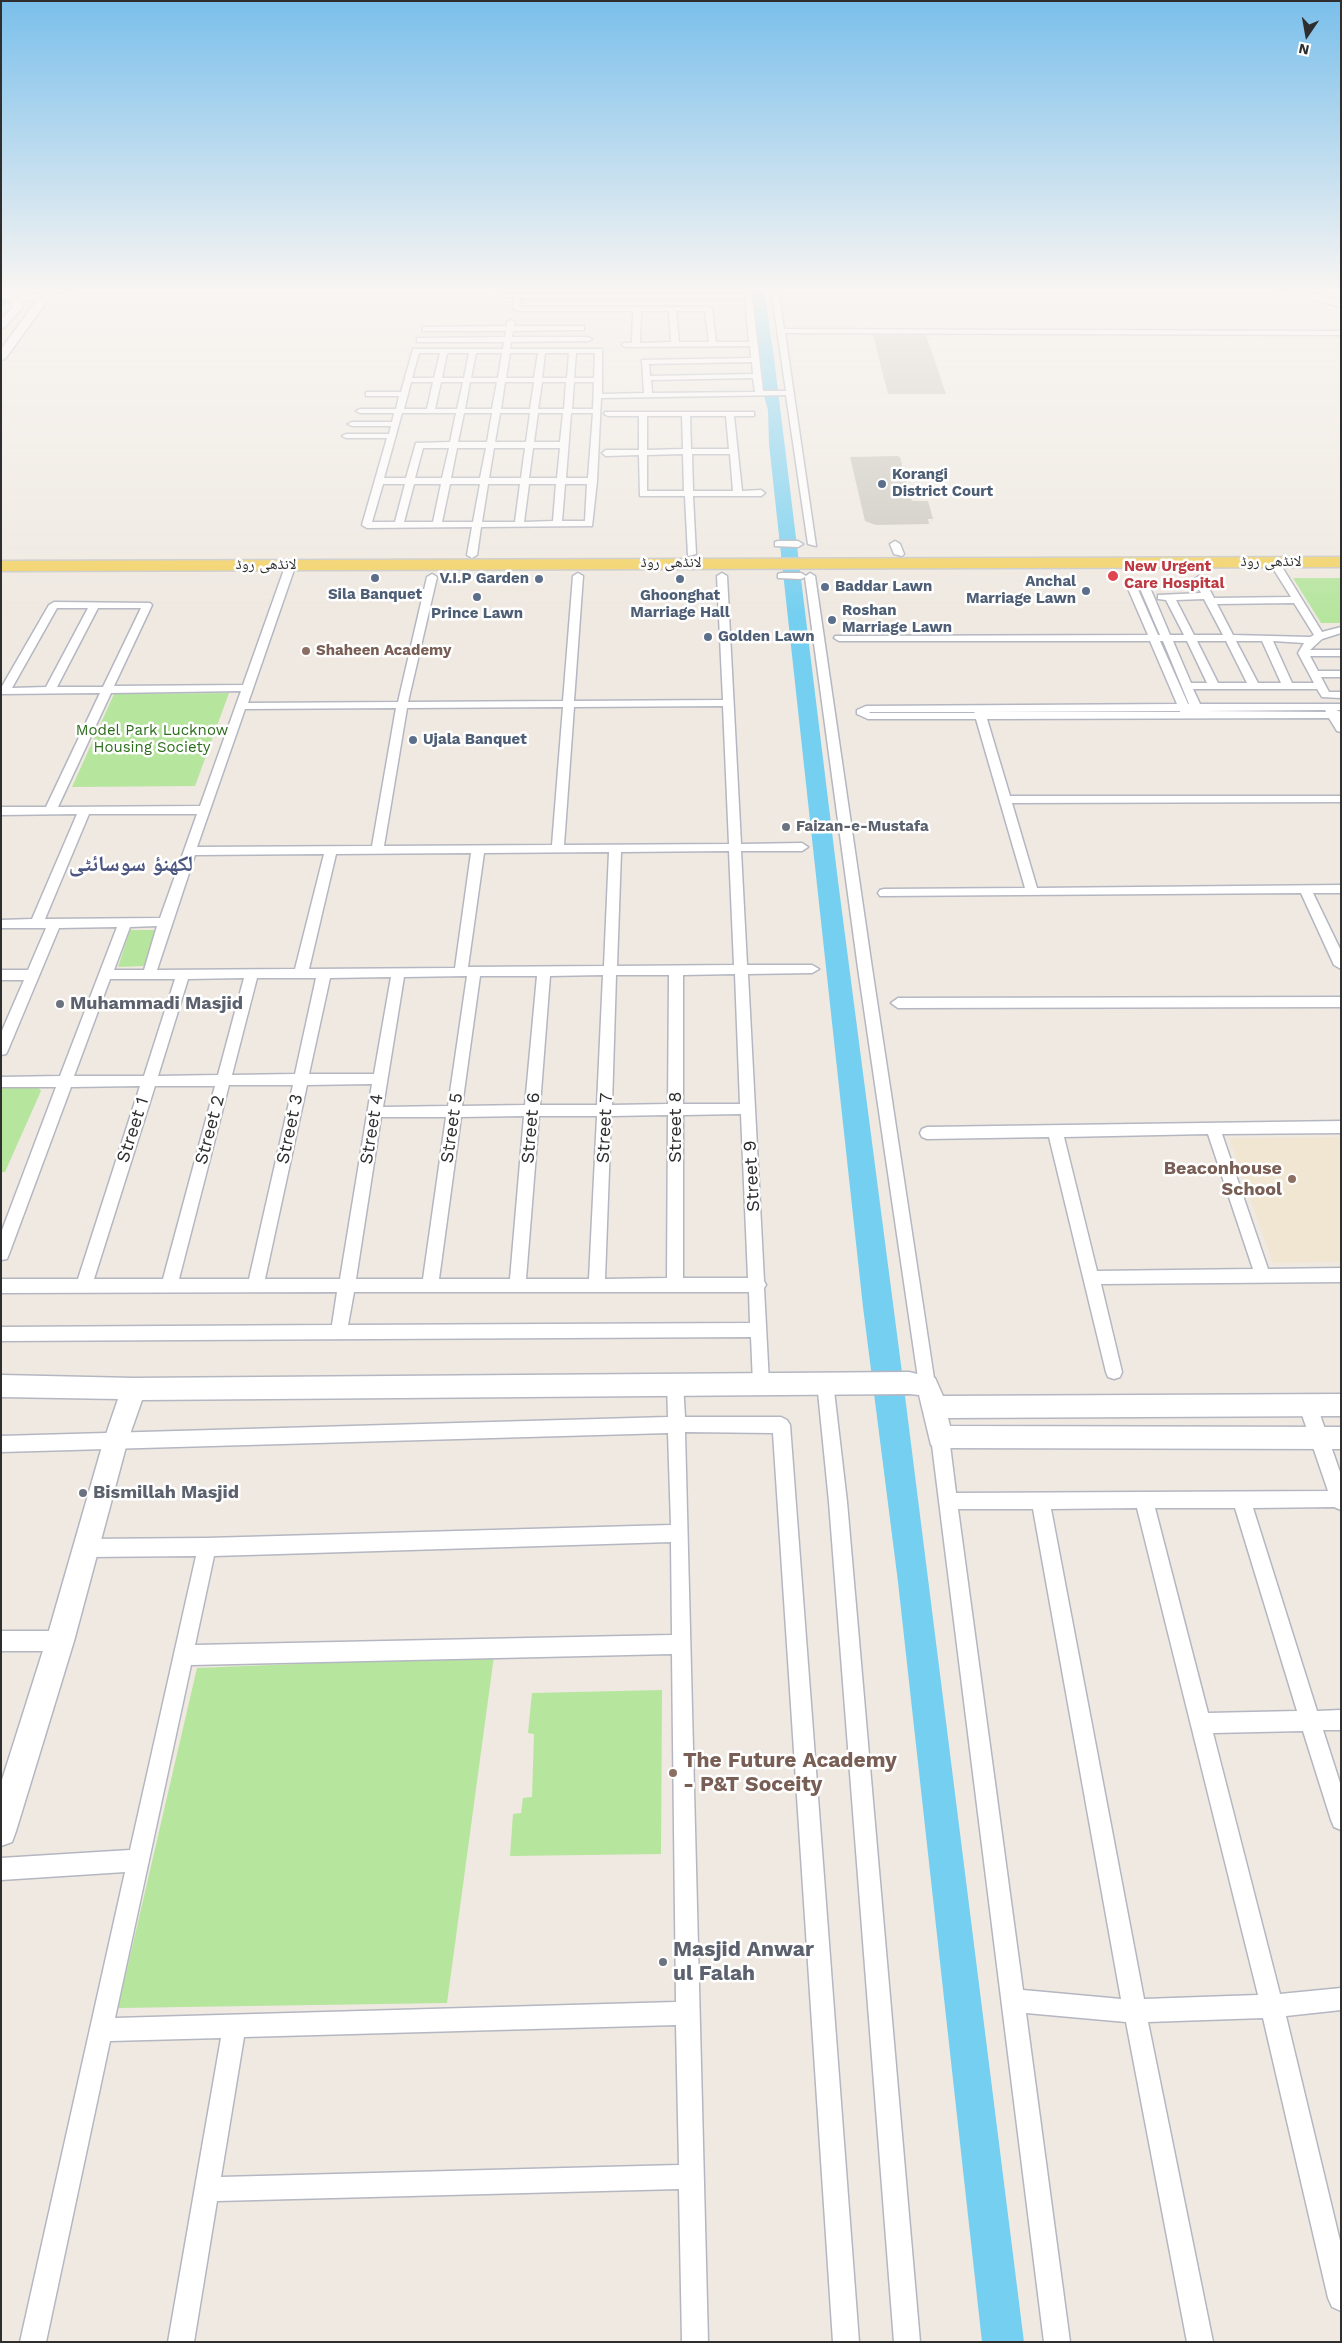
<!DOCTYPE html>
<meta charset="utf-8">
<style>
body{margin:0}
#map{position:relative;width:1342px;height:2343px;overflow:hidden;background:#efe9e1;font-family:"Work Sans",sans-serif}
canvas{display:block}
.frame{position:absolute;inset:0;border:2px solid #2e2e2e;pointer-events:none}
.north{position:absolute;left:1282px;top:10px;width:50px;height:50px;-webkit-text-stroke:4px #fff;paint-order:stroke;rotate:192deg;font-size:14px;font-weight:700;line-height:20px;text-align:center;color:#2e2e2e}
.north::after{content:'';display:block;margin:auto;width:18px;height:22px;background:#2e2e2e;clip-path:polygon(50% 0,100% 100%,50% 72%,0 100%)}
</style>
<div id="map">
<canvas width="1342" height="2343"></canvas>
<div class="frame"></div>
<div class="north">N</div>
</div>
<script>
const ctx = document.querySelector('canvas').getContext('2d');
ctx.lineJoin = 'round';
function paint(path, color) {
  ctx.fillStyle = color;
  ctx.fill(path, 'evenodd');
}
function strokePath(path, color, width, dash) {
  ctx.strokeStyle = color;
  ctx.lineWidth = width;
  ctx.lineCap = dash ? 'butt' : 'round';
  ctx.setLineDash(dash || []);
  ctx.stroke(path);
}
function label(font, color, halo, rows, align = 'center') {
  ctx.font = font + ' "Work Sans","Noto Naskh Arabic",sans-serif';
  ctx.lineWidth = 5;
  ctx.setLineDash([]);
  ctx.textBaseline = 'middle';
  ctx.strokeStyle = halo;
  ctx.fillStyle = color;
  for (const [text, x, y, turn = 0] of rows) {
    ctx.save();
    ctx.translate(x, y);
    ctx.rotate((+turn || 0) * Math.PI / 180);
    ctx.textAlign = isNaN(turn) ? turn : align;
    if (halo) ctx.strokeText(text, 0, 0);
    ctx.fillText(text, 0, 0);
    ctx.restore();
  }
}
const education = new Path2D(`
 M1341,1137V1262L1273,1263L1229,1138Z`);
const green = new Path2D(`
 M1293,578H1341V623H1321Z
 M229,693L195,786L72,787L114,694Z
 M130,930H158L146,966L118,967Z
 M1,1080H33L41,1091L5,1172H1Z
 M494,1656L447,2003L118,2008L197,1668Z
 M662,1690L661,1854L510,1856L513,1814L521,1813L523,1798L532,1797L534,1734L528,1733L532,1693Z`);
const water = new Path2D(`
 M750,288H764L774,358L838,881L904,1388L1024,2342H982L898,1582L863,1307L769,444L768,410L764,396Z`);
const river = new Path2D(`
 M6,288H19L5,305L1,306V294Z`);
const building = new Path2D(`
 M873,335H926L946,394H888Z
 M897,456L900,457L912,501H928L933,519H928L929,524L876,525L865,521L850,457Z`);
const street = new Path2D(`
 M66,288H80L14,303L10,301Z
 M744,288H751L763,391H786L771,288H778L784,329L1341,331V335L785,333L816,546L808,544L786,395L601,398L597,481L592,526L481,527L477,555L472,558L467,555L472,527L367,528L362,525L387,438H346L342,436L346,434H389L391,426H352L348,424L352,422H392L394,413H360L356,411L360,409H396L399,396H366V392H401L413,349H503L504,342H417V338L505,337L506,331H423V327L507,326V322L511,320L515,322L514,326H584V330H581L513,331L512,337H588L592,339L588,341L511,342L510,349H602V394L644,393L642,360L751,358L750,346L626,347L622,345L623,343H632L633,311H517L513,309V298L497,296L501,294H744ZM520,298H745L749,342H716L712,309L708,307H520ZM641,311H669L671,342L640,343ZM676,311H705L709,342H679ZM419,353H440L434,378H412ZM447,353H469L464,378H442ZM476,353H502L498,378H471ZM510,353H538L534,378H506ZM545,353H569L567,378H542ZM576,353H595L594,378H574ZM752,362L753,374L650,376L649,364ZM753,378L755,392L652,393L651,380ZM411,382H433L427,409H404ZM441,382H463L457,409H435ZM470,382H497L492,409H465ZM505,382H534L530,409H501ZM542,382H566L564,409H538ZM574,382H594L593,409H572ZM402,413H456L450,442L416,443L406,478H384ZM464,413H492L487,442H458ZM500,413H530L526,442H495ZM538,413H563L560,442H534ZM571,413H593L588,478H566ZM423,448H449L442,478H415ZM457,448H486L480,478H451ZM494,448H525L521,478H489ZM533,448H560L557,478H529ZM383,484H405L395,522H372ZM414,484H441L433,522H404ZM450,484H480L473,522H442ZM488,484H520L515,522H482ZM529,484H556L553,521L524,522ZM565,484H587L585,521H562Z
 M605,412H754V416H734L742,491L761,490L765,493L761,496H693L696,554L688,556L685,496H640L639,455L606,456L602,453L606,450H639V416H608L604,414ZM647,416H682L683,449L647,450ZM690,416H726L729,449H691ZM683,454L684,491H647V455ZM692,454H730L733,491H693Z
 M778,541H798L803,544L798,547L775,546V542Z
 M895,541L900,544L904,554L902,556L894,554L890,544Z
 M1274,559L1279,562L1322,632L1341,627V633L1322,639L1310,650H1341V656H1310L1318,671H1341V677H1321L1329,692H1341V698L1322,697L1317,689H1193L1200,704H1341V710H1336L1341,712V732L1337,731L1329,718L987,719L1010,796H1341V802L1012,803L1037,888L1341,885V893H1313L1341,951V969L1334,965L1301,893L880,896L878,893L880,890L884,889L1025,888L976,719H868L857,714V710L866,706L1177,704L1150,641H839L834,638L835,636L1148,635L1126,584L1133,579L1148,583L1170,635H1184L1166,600L1158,599V595L1201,593L1194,579L1199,576L1204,579L1214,598L1291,597L1269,562ZM1136,585L1139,586L1160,635H1158ZM1204,599L1205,601L1223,635H1194L1176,600ZM1294,603L1314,635L1310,637L1233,635L1217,604ZM1160,641H1163L1189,704H1188ZM1173,641H1187L1207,683H1191ZM1197,641H1226L1247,683H1218ZM1236,641H1262L1281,683H1258ZM1273,641L1304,643L1298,653L1314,683H1292ZM1325,710L1326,712L1203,711ZM1180,711V712H985ZM869,712H974L975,713H870Z
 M291,561L296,564L248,703L398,702L427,577L432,574L437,577L408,702L563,701L573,576L578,573L583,576L574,701L723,700L717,576L722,573L727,576L741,844L802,843L808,847L802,851H741L747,965H812L819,969L812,973L748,974L764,1281L766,1285L764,1288L769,1383L767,1388L761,1390L755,1388L753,1383L751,1337L1,1341V1327L332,1325L337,1292L1,1293V1279H78L140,1086L71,1087L9,1254L7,1259L1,1260V1233L56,1087H1V1077L60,1076L117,927L59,928L8,1050L6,1054L1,1055V1033L24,980H1V970H28L46,928H1V920L32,919L77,814L1,815V807H46L100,693L1,694V688L49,605L54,602L150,603L152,605L114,686L243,685L286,564ZM57,608H88L46,687L12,688ZM98,608H141L103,687H57ZM241,691L200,806L58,807L111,693ZM723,706L729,844L564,845L574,707ZM563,707L552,845L384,846L407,708ZM396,708L372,846L197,847L245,709ZM89,814H197L160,918L45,919ZM729,851L734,965L617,966L621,852ZM609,852L604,966L468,967L484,853ZM471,853L455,968L309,969L336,854ZM324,854L295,969L157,970L195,855ZM157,926L144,970H114L130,927ZM735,974L740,1104H683V975ZM603,975L597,1105H540L550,976ZM616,975H669L668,1104L612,1105ZM467,976L448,1106L383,1107L404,977ZM480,976H537L525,1105L462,1106ZM391,977L374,1074H309L330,978ZM244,978L218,1075L158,1076L188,979ZM257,978H316L295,1074L232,1075ZM110,979H175L144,1076H74ZM372,1084L340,1279H265L307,1085ZM229,1085H293L249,1279H179ZM155,1086H215L163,1279H94ZM741,1114L748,1278H683V1115ZM668,1115L667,1278L605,1279L611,1116ZM524,1116L510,1279H439L461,1117ZM539,1116H597L589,1279H526ZM381,1117H446L423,1279H356ZM354,1292H749L750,1323L348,1325Z
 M781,573H801L806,576L810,573L815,576L872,968L935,1385L933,1390L927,1392L921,1390L919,1385L858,968L805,577L801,579L778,578V574Z
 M1341,997V1007L898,1008L891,1003L898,998Z
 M1341,1121V1133L1222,1134L1268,1269L1341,1268V1282L1101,1284L1122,1372L1120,1377L1114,1379L1108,1377L1106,1372L1049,1137L927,1139L922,1137L920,1133L922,1129L927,1127ZM1208,1134L1253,1269L1097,1271L1064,1137Z
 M825,1375L831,1377L833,1382L847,1502L920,2342H894L829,1502L817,1382L819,1377Z
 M675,1376L681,1378L683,1383L685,1417H781L787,1420L790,1425L859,2342H833L773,1433L685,1432L708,2342H682L679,2189L217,2201L194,2342H168L221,2038L110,2041L46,2342H20L125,1872L1,1880V1858L130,1850L196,1556L86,1557L79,1554L77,1548L79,1542L86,1539L207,1538L671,1525L668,1433L1,1452V1436L668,1417L667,1383L669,1378ZM671,1542L672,1635L195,1645L214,1556ZM672,1654L676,2002L115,2018L191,1665ZM676,2025L679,2165L221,2177L244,2037Z
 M1308,1398L1314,1401L1317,1406L1341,1475V1510L1334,1507L1253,1508L1317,1711L1341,1710V1730H1323L1341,1786V1830L1334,1827L1331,1820L1303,1731L1213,1733L1280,1994L1341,1988V2010L1286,2016L1341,2245V2311L1332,2307L1328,2298L1263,2018L1148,2022L1213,2342H1187L1126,2022L1026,2013L1070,2342H1044L931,1437L934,1431L940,1429L946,1431L949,1437L956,1493L1328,1491L1299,1406L1302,1401ZM1137,1508L1258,1995L1144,1999L1051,1509ZM1155,1508H1235L1297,1711L1208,1713ZM958,1509H1033L1121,1999L1023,1990Z
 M1,1631H60L67,1634L70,1641L67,1648L60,1651H1Z`);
const secondary = new Path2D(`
 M3,288C18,288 36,291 46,303L5,359L1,360V349L35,303L9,292L16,296L23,307L5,327L1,328V319L13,307L8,300L1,296V289L4,290Z
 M1273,288H1291L1341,301V307Z
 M909,1372L935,1378L943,1396L1341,1394V1416L948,1418L950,1426L1341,1427V1449L940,1448L931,1445L919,1395L909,1394L142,1400L127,1443L74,1641L16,1831L12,1842L1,1846V1783L46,1641L103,1443L118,1399L1,1397V1375L134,1378Z`);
const primary = new Path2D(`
 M1341,557V567L1,571V561Z`);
const markers = [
 [882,484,5,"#5c6f8a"],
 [1113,576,6,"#e0444e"],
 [375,578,5,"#5c6f8a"],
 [539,579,5,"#5c6f8a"],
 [680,579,5,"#5c6f8a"],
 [825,587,5,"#5c6f8a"],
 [1086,591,5,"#5c6f8a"],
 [477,597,5,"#5c6f8a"],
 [832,620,5,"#5c6f8a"],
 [708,637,5,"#5c6f8a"],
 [306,651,5,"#8d6e63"],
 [413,740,5,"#5c6f8a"],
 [786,827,5,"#6b7280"],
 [60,1004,5,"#6b7280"],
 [1292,1179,5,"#8d6e63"],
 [83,1493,5,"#6b7280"],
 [673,1773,5,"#8d6e63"],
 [663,1962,5,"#6b7280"]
];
const farServicenames = [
 ["Korangi",892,475],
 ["District Court",892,492],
 ["V.I.P Garden",529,579,"right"],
 ["Anchal",1076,582,"right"],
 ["Marriage Lawn",1076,599,"right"],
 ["Baddar Lawn",835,587],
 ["Sila Banquet",375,595,"center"],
 ["Ghoonghat",680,596,"center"],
 ["Marriage Hall",680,613,"center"],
 ["Roshan",842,611],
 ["Marriage Lawn",842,628],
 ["Prince Lawn",477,614,"center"],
 ["Golden Lawn",718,637],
 ["Ujala Banquet",423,740]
];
const farStreetnames = [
 ["لانڈھی روڈ",1271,562],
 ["لانڈھی روڈ",671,563],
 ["لانڈھی روڈ",266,565]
];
const farHealthnames = [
 ["New Urgent",1124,567],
 ["Care Hospital",1124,584]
];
const farEducationnames = [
 ["Shaheen Academy",316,651]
];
const farParknames = [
 ["Model Park Lucknow",152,731],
 ["Housing Society",152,748]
];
const farWorshipnames = [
 ["Faizan-e-Mustafa",796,827]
];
const worshipNames = [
 ["Muhammadi Masjid",70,1004],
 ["Bismillah Masjid",93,1493]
];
const streetNames = [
 ["Street 8",676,1127,-90],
 ["Street 5",452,1128,-82],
 ["Street 6",531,1128,-85],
 ["Street 7",605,1128,-87],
 ["Street 3",290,1129,-78],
 ["Street 4",372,1129,-81],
 ["Street 1",133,1130,-72],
 ["Street 2",210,1130,-75],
 ["Street 9",752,1176,-93]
];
const educationNames = [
 ["Beaconhouse",1282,1169],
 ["School",1282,1190]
];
const nearEducationnames = [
 ["The Future Academy",683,1761],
 ["- P&T Soceity",683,1785]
];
const nearWorshipnames = [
 ["Masjid Anwar",673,1950],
 ["ul Falah",673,1974]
];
const districtNames = [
 ["لکھنؤ سوسائٹی",131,865]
];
paint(education, '#f0e6d1');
paint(green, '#b6e59e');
paint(water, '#75cff0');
paint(river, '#75cff0');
paint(building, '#cbc7bf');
strokePath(street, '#b4b7c1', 3);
strokePath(secondary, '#b4b7c1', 3);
strokePath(primary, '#c9c9c9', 3);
paint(street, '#fff');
paint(secondary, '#fff');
paint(primary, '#f2d163');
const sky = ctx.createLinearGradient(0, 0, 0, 616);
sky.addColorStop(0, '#7abfeb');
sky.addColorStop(0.47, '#f8f5f2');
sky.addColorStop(1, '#f8f5f200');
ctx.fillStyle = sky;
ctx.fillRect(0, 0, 1342, 616);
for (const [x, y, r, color] of markers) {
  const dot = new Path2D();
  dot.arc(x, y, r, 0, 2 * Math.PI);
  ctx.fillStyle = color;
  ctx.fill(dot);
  strokePath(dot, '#fff', 2);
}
label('bold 15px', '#4e5e75', '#fff', farServicenames, 'left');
label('15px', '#2e2e2e', '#fff', farStreetnames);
label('bold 15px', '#be3a42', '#fff', farHealthnames, 'left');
label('bold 15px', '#785e54', '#fff', farEducationnames, 'left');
label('15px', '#2c6e1b', '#fff', farParknames);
label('bold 15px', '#5b616d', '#fff', farWorshipnames, 'left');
label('bold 18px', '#5b616d', '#fff', worshipNames, 'left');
label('18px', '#2e2e2e', '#fff', streetNames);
label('bold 18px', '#785e54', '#fff', educationNames, 'right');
label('bold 21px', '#785e54', '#fff', nearEducationnames, 'left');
label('bold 21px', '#5b616d', '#fff', nearWorshipnames, 'left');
label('bold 22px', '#4d5680', '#fff', districtNames);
</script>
